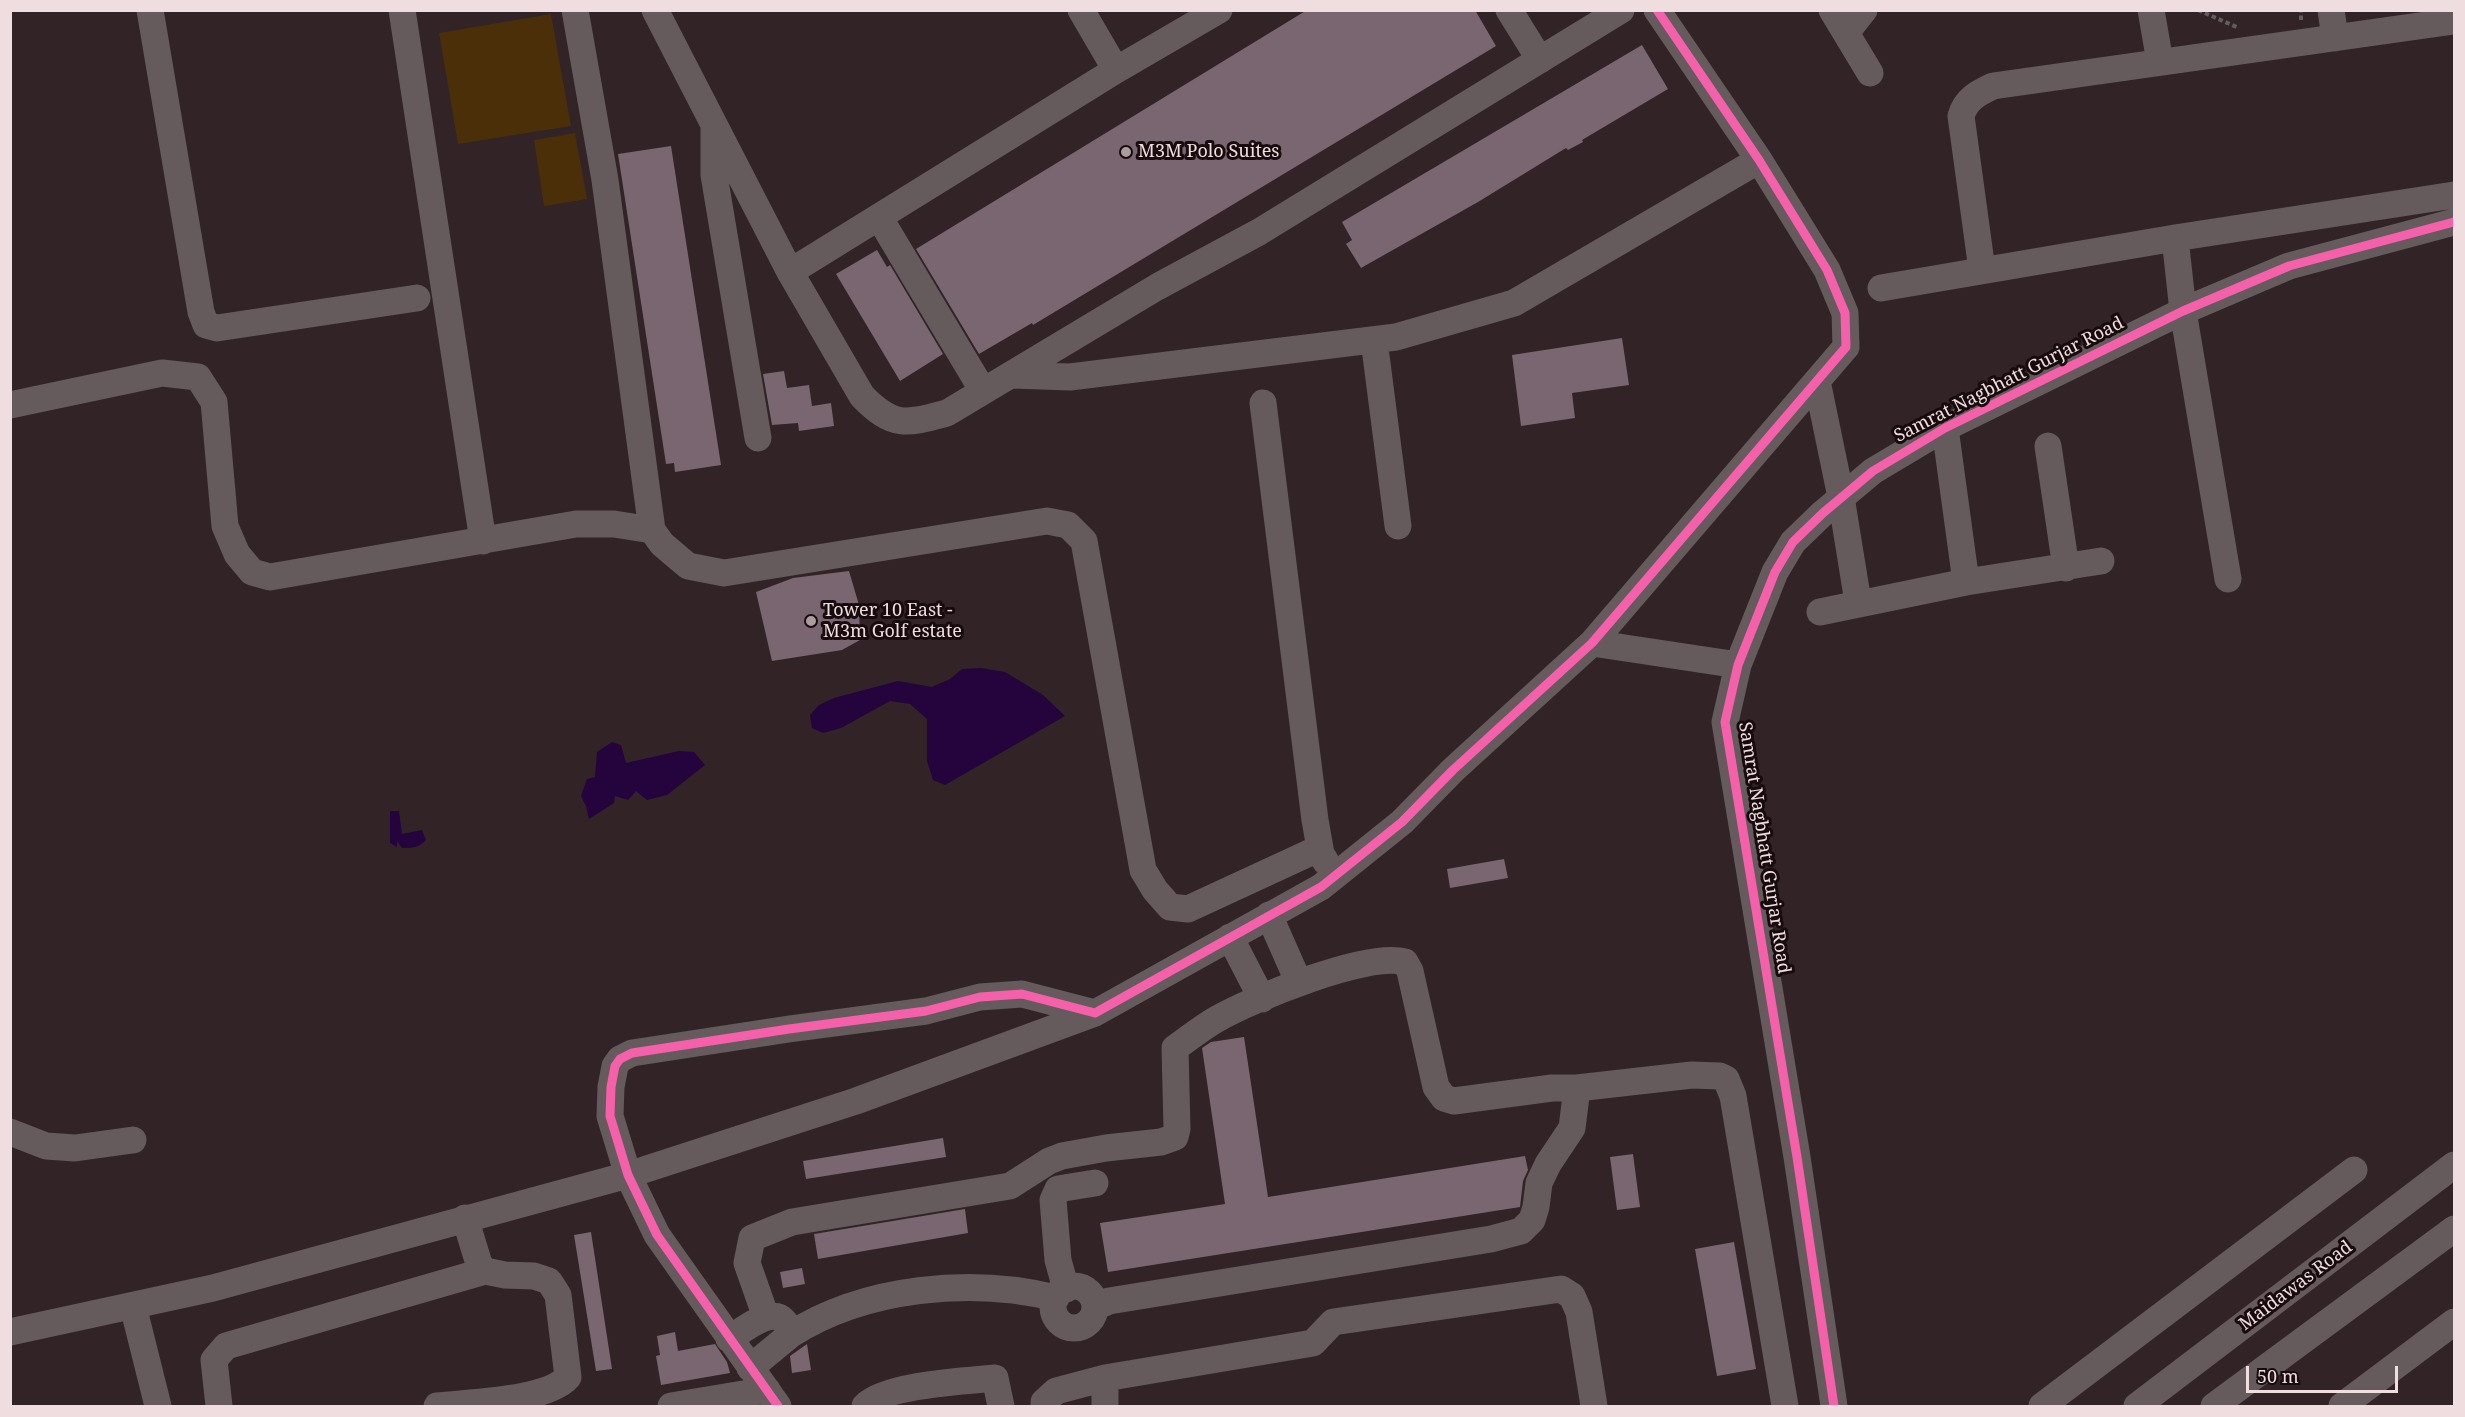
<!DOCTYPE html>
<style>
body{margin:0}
#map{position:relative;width:2465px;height:1417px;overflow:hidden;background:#312326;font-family:"Noto Serif",serif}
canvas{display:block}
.frame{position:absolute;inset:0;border:12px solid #efdddf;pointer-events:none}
.scale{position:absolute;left:2246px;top:1366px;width:152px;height:27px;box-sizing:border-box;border:3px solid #efdddf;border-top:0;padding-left:8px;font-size:18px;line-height:21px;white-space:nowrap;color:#efdddf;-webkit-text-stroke:4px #170b0d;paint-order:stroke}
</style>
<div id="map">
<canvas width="2465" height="1417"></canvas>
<div class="frame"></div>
<div class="scale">50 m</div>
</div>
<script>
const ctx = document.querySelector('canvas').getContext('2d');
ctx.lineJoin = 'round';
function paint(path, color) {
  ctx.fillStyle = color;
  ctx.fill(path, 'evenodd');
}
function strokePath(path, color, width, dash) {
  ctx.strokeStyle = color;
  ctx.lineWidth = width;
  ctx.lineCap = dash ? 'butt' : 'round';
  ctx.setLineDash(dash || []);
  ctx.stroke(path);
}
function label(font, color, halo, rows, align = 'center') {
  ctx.font = font + ' "Noto Serif",serif';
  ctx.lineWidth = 6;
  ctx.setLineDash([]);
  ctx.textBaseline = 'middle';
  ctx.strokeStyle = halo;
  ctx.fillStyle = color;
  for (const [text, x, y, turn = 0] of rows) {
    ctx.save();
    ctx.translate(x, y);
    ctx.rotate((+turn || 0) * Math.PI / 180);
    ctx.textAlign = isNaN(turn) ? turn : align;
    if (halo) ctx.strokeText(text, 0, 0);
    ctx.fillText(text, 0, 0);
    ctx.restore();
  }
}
const green = new Path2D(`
 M551,14L571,126L458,144L439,33Z
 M575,133L587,199L544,206L534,140Z`);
const water = new Path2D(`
 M981,668L1005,672L1043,695L1065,716L945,785L933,780L927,761V719L910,704L890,701L841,728L823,733L812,728L810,715L819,705L834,698L898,681L932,687L950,679L962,669Z
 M612,742L621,745L626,763L679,751L694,752L705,765L667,795L647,800L636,791L628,800L615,796L614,803L589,819L586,806L581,796L587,779L595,777L597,752Z
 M390,811H399L402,834L422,830L426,840C418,848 413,848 402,848L397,841V847L390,843Z`);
const building = new Path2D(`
 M1307,10H1475L1496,46L1033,325L1032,323L979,354L916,249Z
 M1642,45L1668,89L1582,140L1583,142L1568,150L1566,148L1478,202L1361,268L1346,244L1352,240L1342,222Z
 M671,146L721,465L675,472L674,463L666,464L618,154Z
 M877,250L887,267L890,265L943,354L900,381L836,274Z
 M1622,338L1629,385L1572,393L1575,418L1521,426L1512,355Z
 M784,371L787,388L809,385L812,406L831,403L834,426L799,431L798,423L772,425L763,374Z
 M849,571L859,605L860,640L842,650L772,661L756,592L793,578Z
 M1504,859L1508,878L1450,888L1447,869Z
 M1244,1037L1268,1197L1525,1156L1528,1170L1523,1181L1520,1207L1108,1272L1100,1223L1225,1204L1202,1048L1211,1042Z
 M943,1138L946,1157L806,1179L803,1161Z
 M1633,1154L1640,1207L1617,1210L1610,1157Z
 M965,1209L968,1233L818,1259L814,1234Z
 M591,1232L612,1369L596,1371L574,1235Z
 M1734,1242L1756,1369L1717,1376L1695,1249Z
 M802,1268L805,1284L783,1288L780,1272Z
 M675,1332L678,1351L715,1344L727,1362L730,1373L661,1385L656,1356L660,1355L657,1336Z
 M807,1344L811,1370L792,1373L790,1356Z`);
const path = new Path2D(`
 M2198,10L2239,28
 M2301,20V10`);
const minor = new Path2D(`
 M150,10L201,312L206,325L217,328L417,298
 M402,10L483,541
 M575,10L605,180L652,530
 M655,10L790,272L862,396C893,428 906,424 947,413L1157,287L1259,232L1621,10
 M1081,10L1116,70
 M1509,10L1540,60
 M1832,10L1870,73
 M2151,10L2160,62
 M2331,10L2335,38
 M1846,33L1864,10
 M714,128V175L758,438
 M879,217L983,391
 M2175,238L2183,311L2228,579
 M1982,270L1961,116C1966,99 1978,93 1993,86L2454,21
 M790,272L1116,70L1219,10
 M1881,288L2175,238L2454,195
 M1374,340L1398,526
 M1013,375L1070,377L1396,337L1514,303L1759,160
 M1817,381L1841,497L1858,602
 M1263,403L1315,820L1321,854L1326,862
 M10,405L162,373L198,377L214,402L225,526L237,554L252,572L270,577L576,524H614L652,530L662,544L688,566L724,573L1047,521L1068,525L1084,541L1143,870L1155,890L1170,907L1188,909L1320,848
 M1945,428L1966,582
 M2048,446L2066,568
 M1820,612L1966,582L2101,561
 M1592,643L1738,665
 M1269,915L1299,983
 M1230,937L1262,999
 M10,1132L46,1146L75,1148L133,1140
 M1053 1307a21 21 0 1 1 42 0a21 21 0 1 1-42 0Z
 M1066,1289L1058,1260L1053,1200L1058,1189L1095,1183
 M133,1306L158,1406
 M1095,1307L1109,1301L1491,1239L1521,1231L1532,1220L1536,1207L1539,1183L1548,1164L1572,1128L1577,1088
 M766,1317L747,1263L752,1238L792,1222L1010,1186L1049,1161L1062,1156L1106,1148L1161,1142L1175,1137L1177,1129L1175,1048C1189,1038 1203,1027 1217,1019C1252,999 1368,951 1405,962L1410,971L1436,1087L1444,1098L1454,1101L1552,1088H1577L1692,1075L1720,1076L1726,1079L1733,1096L1785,1406
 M10,1332L213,1288L628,1175L856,1101L1095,1013
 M790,1335C864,1287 972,1277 1056,1298
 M729,1339C742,1331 771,1306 784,1321C787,1324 789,1331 790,1335L750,1368
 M219,1406L214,1360L226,1346L485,1271
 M437,1406C471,1402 547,1401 568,1377L558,1295L549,1281L534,1276L505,1275L485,1271L479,1264L465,1218
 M671,1406L767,1390
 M778,1406L657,1235L628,1175L610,1116L611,1087L615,1066L620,1059L632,1053L789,1029L926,1011L980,997L1022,994L1095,1013L1321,887L1402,822L1453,770L1592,643L1846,347L1845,313L1827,270L1759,160L1657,10
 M865,1406C885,1385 964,1381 995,1378L1001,1406
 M1044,1406V1402L1056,1391L1105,1378L1313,1343L1333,1322L1561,1289L1572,1296L1579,1312L1594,1406
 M1105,1406V1378
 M1834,1406L1797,1157L1725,722L1738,665L1775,572L1793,542L1823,513L1873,471L1945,428L2183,311L2289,266L2454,222
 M2042,1406L2354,1170
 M2137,1406L2454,1165
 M2214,1406L2454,1229
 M2342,1406L2454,1322`);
const cycleway = new Path2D(`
 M778,1406L657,1235L628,1175L610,1116L611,1087L615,1066L620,1059L632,1053L789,1029L926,1011L980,997L1022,994L1095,1013L1321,887L1402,822L1453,770L1592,643L1846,347L1845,313L1827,270L1759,160L1657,10
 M1834,1406L1797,1157L1725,722L1738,665L1775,572L1793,542L1823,513L1873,471L1945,428L2183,311L2289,266L2454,222`);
const markers = [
 [1126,152,6,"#ac9c9e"],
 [811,621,6,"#ac9c9e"]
];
const poiNames = [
 ["M3M Polo Suites",1138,152],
 ["Tower 10 East -",823,611],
 ["M3m Golf estate",823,632]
];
const streetNames = [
 ["Samrat Nagbhatt Gurjar Road",2009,380,-27],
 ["Samrat Nagbhatt Gurjar Road",1764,848,81],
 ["Maidawas Road",2296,1286,-37]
];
paint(green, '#4b2f09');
paint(water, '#25033d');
paint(building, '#7a6671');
strokePath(path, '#665c5e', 4, [4.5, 3]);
strokePath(minor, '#655a5c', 27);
strokePath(cycleway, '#f560ab', 9);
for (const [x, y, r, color] of markers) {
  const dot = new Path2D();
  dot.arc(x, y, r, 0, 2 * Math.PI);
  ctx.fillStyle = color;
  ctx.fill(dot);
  strokePath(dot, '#170b0d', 2);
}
label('18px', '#efdddf', '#170b0d', poiNames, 'left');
label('18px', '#efdddf', '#170b0d', streetNames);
</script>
